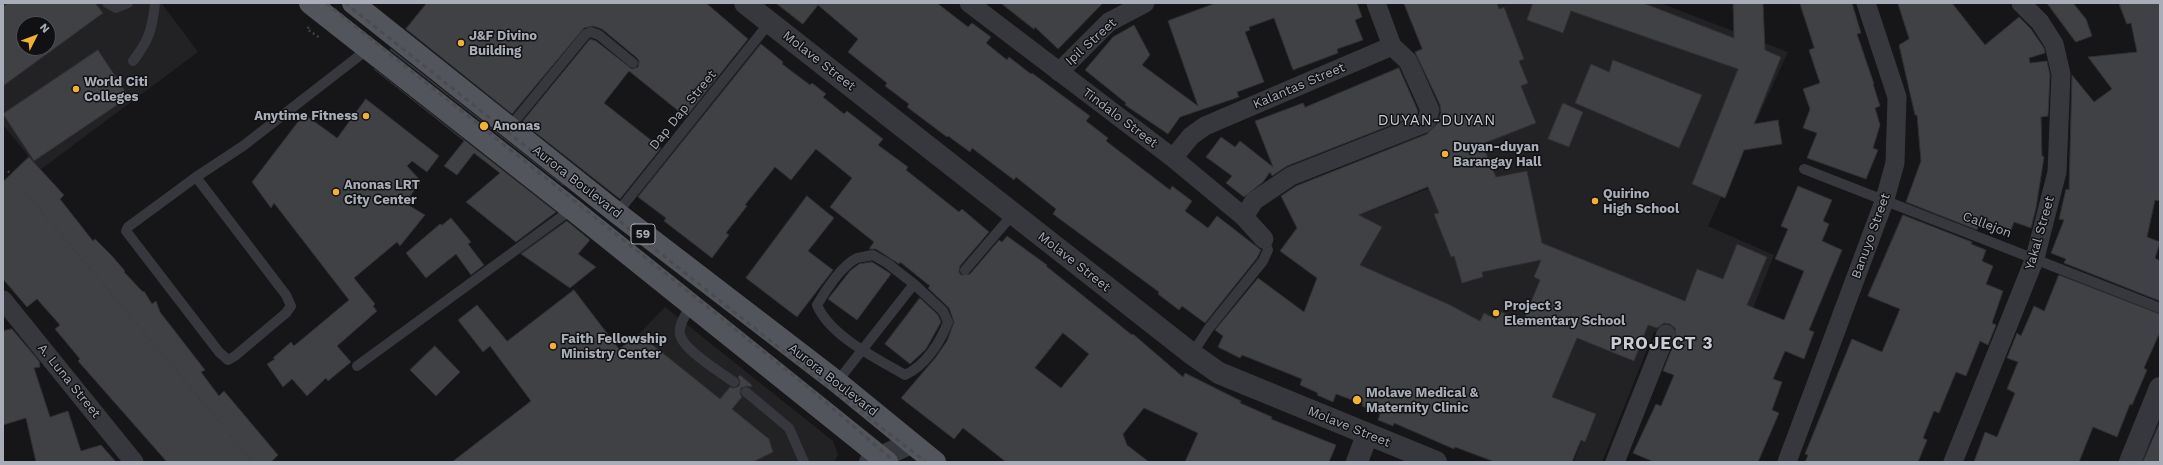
<!DOCTYPE html>
<style>
body{margin:0}
#map{position:relative;width:2163px;height:465px;overflow:hidden;background:#161618;font-family:"Work Sans",sans-serif}
canvas{display:block}
.frame{position:absolute;inset:0;border:4px solid #a8adb8;pointer-events:none}
.north{position:absolute;left:16px;top:16px;width:40px;height:40px;box-sizing:border-box;background:#111113;border:1px solid #4d4f55;border-radius:50%;rotate:48deg;font-size:11px;font-weight:700;line-height:16px;text-align:center;color:#a8adb8}
.north::after{content:'';display:block;margin:auto;width:14px;height:18px;background:#f2b134;clip-path:polygon(50% 0,100% 100%,50% 72%,0 100%)}
</style>
<div id="map">
<canvas width="2163" height="465"></canvas>
<div class="frame"></div>
<div class="north">N</div>
</div>
<script>
const ctx = document.querySelector('canvas').getContext('2d');
ctx.lineJoin = 'round';
function paint(path, color) {
  ctx.fillStyle = color;
  ctx.fill(path, 'evenodd');
}
function strokePath(path, color, width, dash) {
  ctx.strokeStyle = color;
  ctx.lineWidth = width;
  ctx.lineCap = dash ? 'butt' : 'round';
  ctx.setLineDash(dash || []);
  ctx.stroke(path);
}
function label(font, color, halo, rows, align = 'center') {
  ctx.font = font + ' "Work Sans",sans-serif';
  ctx.lineWidth = 3;
  ctx.setLineDash([]);
  ctx.textBaseline = 'middle';
  ctx.strokeStyle = halo;
  ctx.fillStyle = color;
  for (const [text, x, y, turn = 0] of rows) {
    ctx.save();
    ctx.translate(x, y);
    ctx.rotate((+turn || 0) * Math.PI / 180);
    ctx.textAlign = isNaN(turn) ? turn : align;
    if (halo) ctx.strokeText(text, 0, 0);
    ctx.fillText(text, 0, 0);
    ctx.restore();
  }
}
const built = new Path2D(`
 M3,3H164L163,5L198,52L40,170L3,125ZM24,24H48V48H24Z
 M1453,3H1660L1788,52L1708,226L1774,255L1732,362L1654,332L1602,462H1574L1580,445L1440,388L1340,295L1320,230L1464,175Z
 M665,307L833,441L838,455L834,462H571L532,414L639,334Z`);
const building = new Path2D(`
 M8,3H95L103,13L3,86V7ZM24,24H48V48H24Z
 M427,3H706L748,39L686,117L629,71L604,103L661,148L620,199L522,122L590,39L596,41L632,69L638,67L639,61L637,58L602,29L593,26L584,28L512,114L406,29Z
 M776,3H937L968,27L972,23L991,37L986,43L1007,60L1009,57L1031,74L1032,73L1090,116L1086,121L1108,138L1106,141L1170,190L1172,186L1192,201L1185,211L1208,228L1217,216L1261,250L1257,258L1205,323L1182,306L1179,310L1158,294L1159,292L1053,214L1056,209L1016,177L1014,180L972,148L970,152L948,136L947,137L907,107L909,104L885,86L887,83L848,52L858,39L818,5L803,24Z
 M1001,3H1103L1058,49L1035,27L1034,29Z
 M1216,3H1357L1362,17L1355,20L1363,40L1337,49L1338,53L1293,70L1274,18L1249,27L1250,30L1245,32L1264,82L1237,92L1239,97L1180,117L1168,134L1125,105L1126,103L1085,70L1113,37L1134,25L1150,55L1142,65L1198,106L1168,21Z
 M1404,3H1497L1499,9L1504,7L1524,59L1519,61L1528,83L1521,86L1536,123L1482,144L1496,177L1527,171L1542,243L1685,301L1697,269L1723,279L1737,244L1767,257L1747,305L1784,320L1804,271L1775,259L1788,229L1781,226L1798,186L1832,200L1823,221L1829,224L1822,241L1842,250L1809,330L1814,332L1804,359L1785,351L1773,379L1782,382L1772,410L1779,413L1758,462H1654L1633,453L1656,404L1661,406L1674,375L1663,371L1676,338L1675,328L1670,324L1664,323L1657,328L1648,325L1634,361L1577,338L1552,397L1596,414L1585,442L1581,440L1572,462H1495L1455,447L1454,449L1394,423L1393,426L1378,420L1380,414L1362,406L1363,404L1336,394L1333,402L1317,395L1318,393L1300,385L1302,379L1242,355L1240,358L1218,347L1223,336L1215,330L1258,278L1304,312L1317,278L1280,251L1297,228L1281,196L1296,186L1427,134L1437,124L1441,113L1440,105L1415,52L1422,49ZM1428,187L1439,213L1434,214L1451,257L1454,256L1462,283L1483,277L1482,272L1541,260L1534,277L1540,280L1523,321L1499,311L1496,319L1484,313L1480,321L1450,305L1360,265L1382,227L1359,215Z
 M1533,3H1643L1734,38L1733,3H1763L1765,50L1781,57L1754,124L1778,120L1782,144L1744,150L1725,198L1692,184L1738,69L1571,11L1563,33L1527,20Z
 M1800,3H1852L1861,33L1857,34L1874,84H1873L1880,106L1875,108L1880,125L1873,148L1878,150L1866,179L1807,158L1817,133L1803,128L1810,109L1803,89L1820,83L1809,50L1814,48Z
 M1898,3H1952L1985,45L2019,17L2031,29L2044,48L2045,53L2029,58L2030,63L2047,61L2050,75L2048,116L2041,117L2042,156L2044,157L2036,208L2031,228L2014,222L2011,230L1981,218L1977,230L1906,202L1921,161L1917,115H1915L1899,45L1909,39Z
 M2047,3H2073L2086,19L2092,36L2076,42Z
 M2119,3H2160V201L2155,200L2147,237L2160,242L2155,258L2160,261V301L2064,263L2066,259L2051,253L2064,220L2059,219L2066,189L2069,190L2072,75L2094,102L2112,89L2088,57L2137,52L2131,23L2127,24Z
 M761,44L783,62L782,64L810,85L812,83L826,94L823,97L844,114L847,111L883,139L878,145L908,167L906,170L959,212L962,209L989,232L960,266L959,272L961,275L970,274L999,240L1002,242L1007,236L1047,265L1046,266L1132,335L1133,334L1183,377L1185,373L1241,401L1240,403L1272,417L1271,419L1336,445L1329,462H1185L1198,433L1144,408L1123,434L1127,445L1149,462H1006L963,428L954,439L901,398L936,357L947,341L954,322L949,308L928,288L930,286L900,262L899,264L876,249H869L874,242L830,207L852,178L816,149L791,180L775,167L745,205L747,206L726,233L729,235L712,258L664,221L666,218L638,197ZM1063,333L1089,354L1061,388L1035,368Z
 M391,49L564,186L390,50Z
 M98,50L129,97L34,161L3,114Z
 M1613,60L1702,95L1679,148L1575,103L1591,64L1609,72Z
 M1399,68L1418,111L1417,115L1287,166L1272,176L1270,172L1263,182L1244,197L1226,183L1232,176L1206,157L1221,137L1235,147L1240,141L1273,167L1255,121L1303,103L1305,107Z
 M374,69L556,212L516,242L466,202L500,173L474,153L457,175L444,166L464,141Z
 M366,99L439,156L427,172L412,161L407,166L421,181L405,203L425,215L400,246L397,242L354,278L375,304L373,306L377,311L337,346L351,362L328,381L326,378L307,396L292,379L283,387L267,364L275,359L273,358L291,342L294,346L349,300L274,203L271,208L252,182L304,114L337,138Z
 M1563,103L1583,112L1569,147L1548,139Z
 M29,157L64,195L60,199L93,241L95,239L112,256L125,271L124,272L143,292L144,291L152,304L156,301L160,312L205,370L201,372L219,396L224,391L278,455L271,462H167L78,361L80,359L55,329L60,325L37,299L27,307L3,279V182Z
 M807,196L834,218L808,251L833,270L797,317L746,278Z
 M1903,215L1972,242L1971,244L1986,250L1982,261L1993,266L1986,284L2003,291L1992,323L1996,325L1988,345L1980,341L1966,376L1956,372L1939,413L1934,411L1923,438L1927,440L1918,462H1805L1808,455L1805,454L1852,339L1882,352L1900,309L1868,296Z
 M451,218L471,242L468,244L484,265L471,275L456,254L426,278L406,253L440,224L442,225Z
 M567,221L590,240L578,254L596,267L570,288L521,254Z
 M872,262L891,274L857,320L828,299L850,271L859,264Z
 M2059,275L2160,314V332L2144,368L2147,370L2132,405L2130,404L2117,437L2093,427L2079,462H1974L1985,432L1997,437L2015,393L2007,389L2018,362L2007,358L2017,333L2021,336L2034,306L2044,311Z
 M574,290L619,349L639,334L720,399L730,387L734,388L739,386L740,382L738,377L740,375L752,385L751,387L747,386L741,388L740,394L742,397L732,409L769,439L773,452L753,462H452L531,401L490,346L483,352L458,320L477,305L507,341Z
 M920,298L938,315L941,322L926,349L910,364L885,344Z
 M12,329L39,361L40,367L34,368L50,417L68,411L81,451L101,445L116,462H36L26,418L3,425V331Z
 M435,346L460,372L436,396L410,370Z
 M2160,422V462H2143Z`);
const path = new Path2D(`
 M309,27L307,29L320,38L321,37
 M8,171L253,462`);
const service = new Path2D(`
 M107,3L116,8L128,3
 M133,61C149,40 152,30 155,3
 M509,128L586,34L591,32L599,35L633,63
 M1804,169L2160,308
 M196,177L286,295L291,306L286,313L235,356L228,360L219,352L126,231L128,227L196,177L243,146L368,49
 M617,213L770,22
 M965,270L1013,214
 M691,305C687,313 678,324 680,334C682,349 721,373 734,382
 M1192,354L1209,328L1263,261L1268,250L1264,239
 M357,366L572,209
 M837,382L914,284L943,311L948,322C940,343 925,366 905,375C876,358 830,336 817,305C825,291 842,265 857,258C862,257 868,256 873,255L887,263L914,284
 M746,392L789,428L804,462`);
const minor = new Path2D(`
 M969,3L1173,158L1244,217L1264,239
 M1059,72L1109,22L1145,3
 M1173,158L1191,136L1205,126L1392,46
 M1244,217L1254,201L1291,176L1423,124L1427,120L1430,110L1408,61L1392,46L1376,3
 M3,300L134,462
 M1615,462L1666,334
 M1787,462L1885,199L1895,163L1897,97L1866,3
 M1953,462L2035,258L2057,172L2061,74L2054,44L2040,22L2021,3`);
const tertiary = new Path2D(`
 M745,3L1192,354L1219,373L1436,462
 M870,462L911,443
 M1357,462L1367,435
 M2130,462L2160,388`);
const primary = new Path2D(`
 M310,3L572,209L887,462
 M353,3L617,213L837,382L935,462`);
const rail = new Path2D(`
 M326,3L809,388L895,462
 M345,3L816,377L926,462`);
const markers = [
 [461,43,4,"#f2b134"],
 [76,89,4,"#f2b134"],
 [366,116,4,"#f2b134"],
 [484,126,5,"#f2b134"],
 [1445,154,4,"#f2b134"],
 [336,192,4,"#f2b134"],
 [1595,201,4,"#f2b134"],
 [1496,313,4,"#f2b134"],
 [553,346,4,"#f2b134"],
 [1357,400,5,"#f2b134"]
];
const shields = [
 [643,234,24]
];
const shieldNames = [
 ["59",643,234]
];
const poiNames = [
 ["J&F Divino",469,36],
 ["Building",469,51],
 ["World Citi",84,82],
 ["Colleges",84,97],
 ["Anytime Fitness",358,116,"right"],
 ["Anonas",493,126],
 ["Duyan-duyan",1453,147],
 ["Barangay Hall",1453,162],
 ["Anonas LRT",344,185],
 ["City Center",344,200],
 ["Quirino",1603,194],
 ["High School",1603,209],
 ["Project 3",1504,306],
 ["Elementary School",1504,321],
 ["Faith Fellowship",561,339],
 ["Ministry Center",561,354],
 ["Molave Medical &",1366,393],
 ["Maternity Clinic",1366,408]
];
const streetNames = [
 ["Ipil Street",1091,42,-42],
 ["Molave Street",819,61,38],
 ["Kalantas Street",1299,86,-23],
 ["Dap Dap Street",683,110,-51],
 ["Tindalo Street",1120,118,37],
 ["Aurora Boulevard",577,182,38],
 ["Callejon",1987,225,21],
 ["Yakal Street",2040,233,-74],
 ["Banuyo Street",1871,236,-70],
 ["Molave Street",1074,262,38],
 ["Aurora Boulevard",833,380,38],
 ["A. Luna Street",69,381,51],
 ["Molave Street",1349,427,22]
];
const quarterNames = [
 ["DUYAN-DUYAN",1437,121]
];
const districtNames = [
 ["PROJECT 3",1662,344]
];
paint(built, '#222225');
paint(building, '#404145');
strokePath(building, '#303034', 1);
strokePath(path, '#3d3f44', 2.5, [2, 3]);
strokePath(service, '#37383d', 10);
strokePath(minor, '#37383d', 19);
strokePath(tertiary, '#37383d', 22);
strokePath(primary, '#53555c', 22);
strokePath(rail, '#4a4c52', 3, [5, 4]);
for (const [x, y, r, color] of markers) {
  const dot = new Path2D();
  dot.arc(x, y, r, 0, 2 * Math.PI);
  ctx.fillStyle = color;
  ctx.fill(dot);
  strokePath(dot, '#111113', 1.5);
}
for (const [x, y, w] of shields) {
  const box = new Path2D();
  box.roundRect(x - w / 2, y - 10, w, 20, 3);
  ctx.fillStyle = '#111113';
  ctx.fill(box);
  strokePath(box, '#a8adb8', 1);
}
label('bold 12px', '#a8adb8', null, shieldNames);
label('bold 13px', '#a8adb8', '#111113', poiNames, 'left');
label('13px', '#a8adb8', '#111113', streetNames);
ctx.letterSpacing = '1px';
label('15px', '#c9ccd4', '#111113', quarterNames);
ctx.letterSpacing = '0px';
ctx.letterSpacing = '1px';
label('bold 17px', '#c9ccd4', '#111113', districtNames);
ctx.letterSpacing = '0px';
</script>
